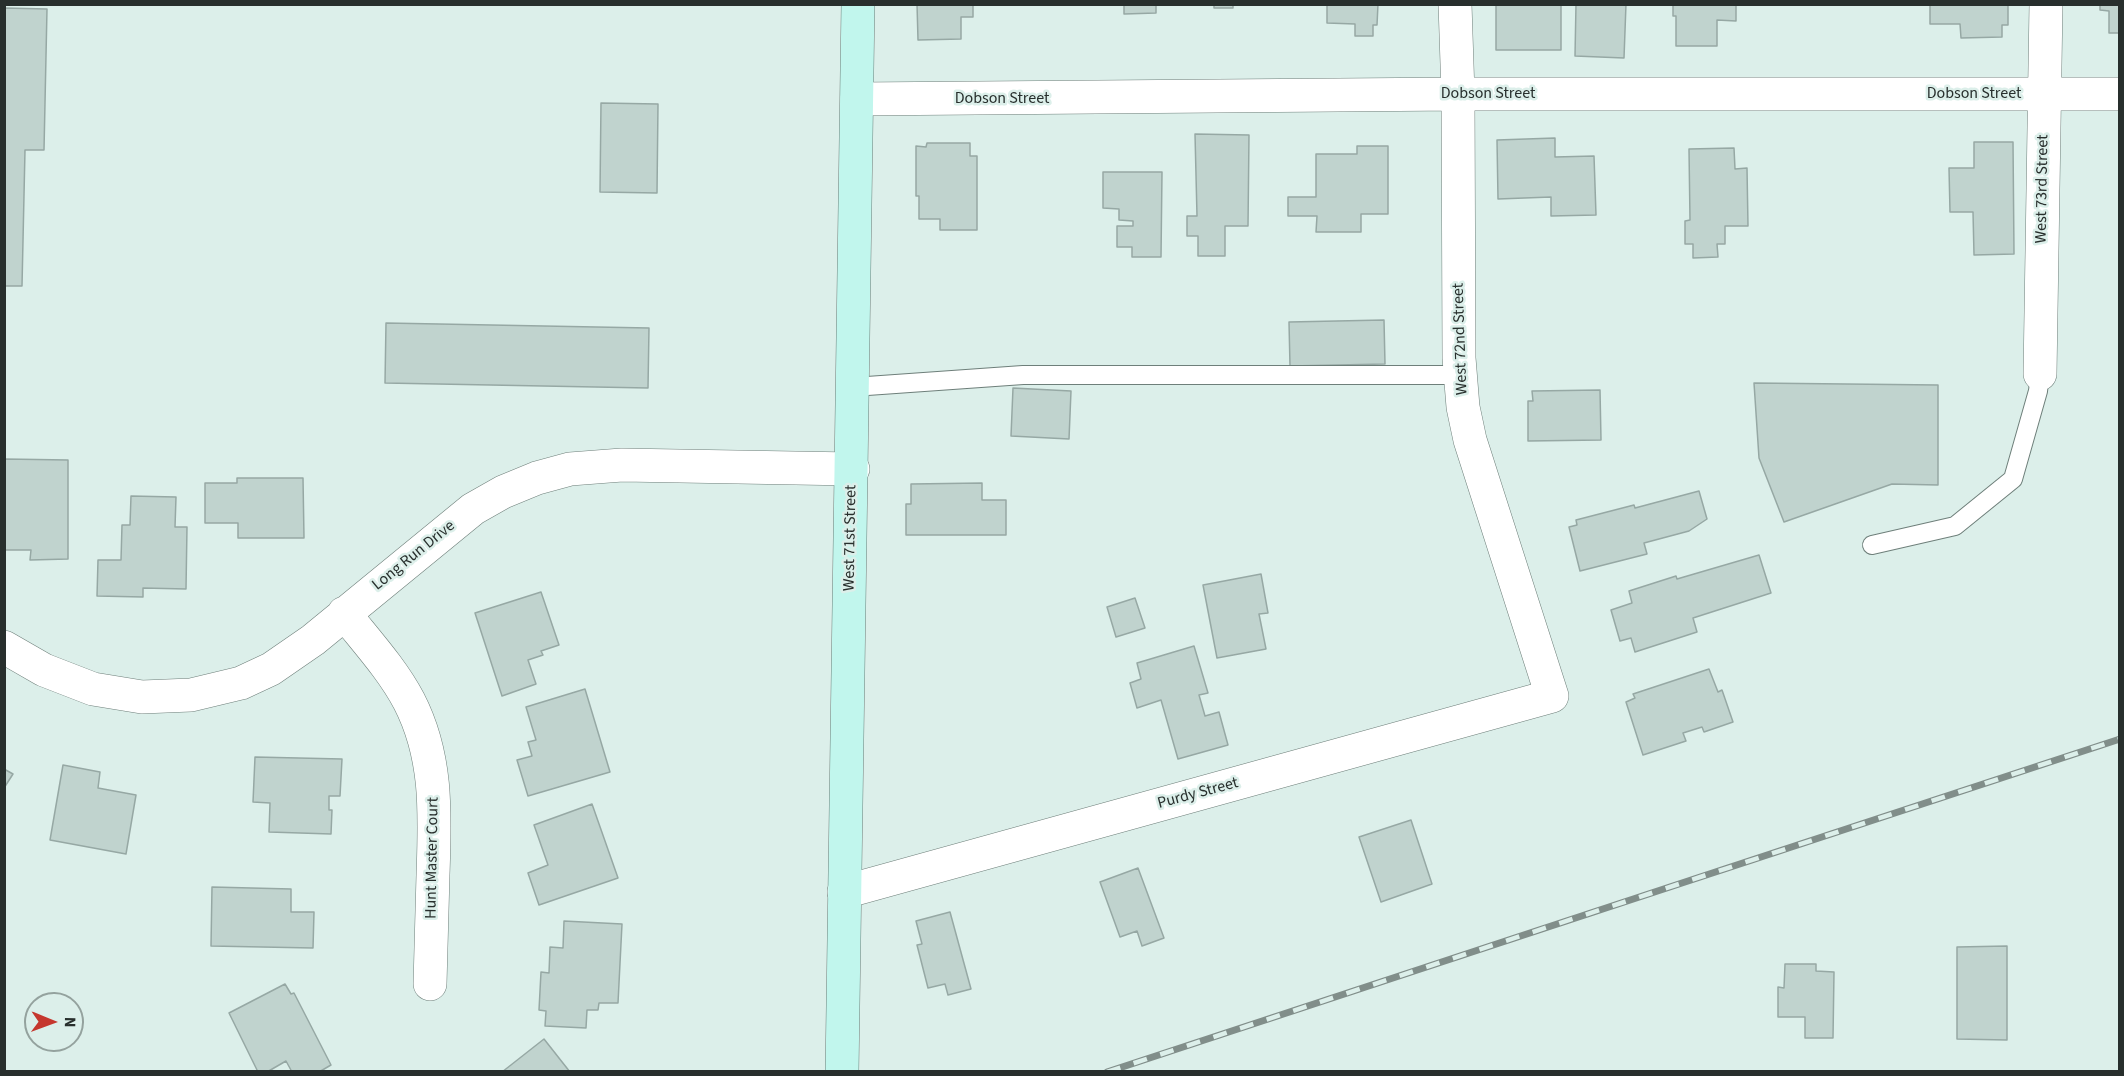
<!DOCTYPE html>
<style>
body{margin:0}
#map{position:relative;width:2124px;height:1076px;overflow:hidden;background:#dcefea;font-family:"Source Sans 3",sans-serif}
canvas{display:block}
.frame{position:absolute;inset:0;border:6px solid #282f2d;pointer-events:none}
.north{position:absolute;left:24px;top:992px;width:60px;height:60px;box-sizing:border-box;background:#dcefea;border:2px solid #94a29e;border-radius:50%;rotate:91deg;font-size:16px;font-weight:700;line-height:24px;text-align:center;color:#282f2d}
.north::after{content:'';display:block;margin:auto;width:21px;height:27px;background:#c5372e;clip-path:polygon(50% 0,100% 100%,50% 72%,0 100%)}
</style>
<div id="map">
<canvas width="2124" height="1076"></canvas>
<div class="frame"></div>
<div class="north">N</div>
</div>
<script>
const ctx = document.querySelector('canvas').getContext('2d');
ctx.lineJoin = 'round';
function paint(path, color) {
  ctx.fillStyle = color;
  ctx.fill(path, 'evenodd');
}
function strokePath(path, color, width, dash) {
  ctx.strokeStyle = color;
  ctx.lineWidth = width;
  ctx.lineCap = dash ? 'butt' : 'round';
  ctx.setLineDash(dash || []);
  ctx.stroke(path);
}
function label(font, color, halo, rows, align = 'center') {
  ctx.font = font + ' "Source Sans 3",sans-serif';
  ctx.lineWidth = 5;
  ctx.setLineDash([]);
  ctx.textBaseline = 'middle';
  ctx.strokeStyle = halo;
  ctx.fillStyle = color;
  for (const [text, x, y, turn = 0] of rows) {
    ctx.save();
    ctx.translate(x, y);
    ctx.rotate((+turn || 0) * Math.PI / 180);
    ctx.textAlign = isNaN(turn) ? turn : align;
    if (halo) ctx.strokeText(text, 0, 0);
    ctx.fillText(text, 0, 0);
    ctx.restore();
  }
}
const building = new Path2D(`
 M917,4H973V17H961V39L918,40Z
 M1124,4H1156V13L1124,14Z
 M1214,4H1233V8H1214Z
 M1327,4H1378L1377,25H1373V36H1355V24L1327,23Z
 M1496,4H1561V50H1496Z
 M1576,4H1626L1624,58L1575,56Z
 M1673,4H1736V21L1717,20V46H1676V16H1673Z
 M1930,4H2008V25H2002V37L1961,38L1960,24H1930Z
 M2100,4H2120V33H2109V11L2100,10Z
 M4,8L47,9L44,150H25L22,286H4Z
 M601,103L658,104L657,193L600,192Z
 M1195,134L1249,135L1248,226H1225V256H1198V236H1187V216H1197Z
 M1555,138V157L1594,156L1596,215L1551,216V197L1498,199L1497,140Z
 M1974,142H2013L2014,254L1974,255L1973,212H1950L1949,168H1974Z
 M927,143H970V156H977V230H940V219H919V196H916V146L926,147Z
 M1357,146H1388V214H1361V232H1316L1317,216H1288V197H1316V154H1357Z
 M1734,148L1735,169L1747,168L1748,226H1725V244H1717L1718,257L1693,258V244H1685V221L1690,220L1689,149Z
 M1103,172H1162L1161,257H1132V247H1117V226H1133V221L1119,220V209L1103,208Z
 M1384,320L1385,364L1290,366L1289,322Z
 M386,323L649,328L648,388L385,383Z
 M1754,383L1938,385V485L1892,484L1784,522L1759,458Z
 M1013,388L1071,391L1069,439L1011,436Z
 M1600,390L1601,440L1528,441V401H1533L1532,391Z
 M5,459L68,460V559L30,560L31,550H4Z
 M237,478H303L304,538H238V523H205V483H237Z
 M982,483V500H1006V535H906V504H911V484Z
 M1699,491L1707,519L1689,531L1644,543L1647,554L1580,571L1569,527L1577,525L1576,520L1634,505L1635,508Z
 M131,496L176,497L175,527H187L186,589L143,588V597L97,596L98,560H121L122,525H130Z
 M1759,555L1771,593L1693,618L1697,632L1635,652L1631,638L1620,641L1611,610L1632,603L1629,591L1676,576L1677,579Z
 M1261,574L1268,613L1259,614L1266,649L1217,658L1203,585Z
 M541,592L559,645L541,651L543,655L528,660L536,684L502,696L475,613Z
 M1135,598L1145,628L1116,637L1107,607Z
 M1194,646L1208,693L1199,695L1205,716L1219,712L1228,745L1178,759L1161,700L1137,708L1130,683L1141,679L1137,663Z
 M1709,669L1718,692L1722,690L1733,722L1704,732L1702,727L1683,733L1686,741L1643,755L1626,702L1635,698L1633,694Z
 M585,689L610,772L528,796L517,760L532,756L528,742L536,740L526,707Z
 M255,757L342,759L340,796H329V810H332L331,834L269,832L270,803L253,802Z
 M63,765L100,772L98,788L136,795L126,854L50,840Z
 M4,769L13,774L4,788Z
 M592,804L618,878L539,905L528,873L548,865L534,825Z
 M1411,820L1432,884L1381,902L1359,837Z
 M1138,868L1164,938L1142,946L1137,931L1120,937L1100,882Z
 M212,887L291,889V912H314L313,948L211,946Z
 M950,912L971,989L948,995L945,984L928,988L917,945L922,944L916,921Z
 M564,921L622,924L618,1003H599L598,1010H587L586,1028L545,1026L546,1011L539,1010L541,972L549,973L550,947L563,948Z
 M2007,946V1040L1957,1039V947Z
 M1785,964H1816V971L1834,972L1833,1038H1805V1017H1778V987L1784,988Z
 M285,984L291,994L294,993L331,1065L319,1072H292L286,1061L267,1072H258L229,1013Z
 M544,1039L570,1072H502Z`);
const lane = new Path2D(`
 M853,387L1023,375H1461
 M1872,545L1955,526L2013,479L2038,391L2040,374`);
const street = new Path2D(`
 M857,99L1458,94H2120
 M2040,374L2046,4
 M344,613C367,642 392,669 409,701C438,757 435,815 433,875C432,911 431,948 430,984
 M4,647L44,670L93,689L142,697L191,695L241,683L271,669L313,640L473,509L503,492L537,478L570,469L622,465L853,469
 M844,892L1552,696L1470,440L1463,407L1459,358L1458,94L1455,4`);
const secondary = new Path2D(`
 M842,1072L858,4`);
const rail = new Path2D(`
 M1107,1072L2120,739`);
const streetNames = [
 ["Dobson Street",1488,94],
 ["Dobson Street",1974,94],
 ["Dobson Street",1002,99],
 ["West 73rd Street",2043,189,-89],
 ["West 72nd Street",1461,339,-92],
 ["West 71st Street",851,538,-89],
 ["Long Run Drive",414,556,-39],
 ["Purdy Street",1198,794,-15],
 ["Hunt Master Court",433,858,-89]
];
paint(building, '#c0d3ce');
strokePath(building, '#96a8a4', 1.5);
strokePath(lane, '#6e7f7a', 20);
strokePath(street, '#6e7f7a', 34);
strokePath(secondary, '#6e7f7a', 34);
strokePath(lane, '#fff', 18);
strokePath(street, '#fff', 33);
strokePath(secondary, '#c1f6ed', 33);
strokePath(rail, '#818e8a', 7);
strokePath(rail, '#dcefea', 4.5, [14]);
label('16px', '#282f2d', '#dcefea', streetNames);
</script>
